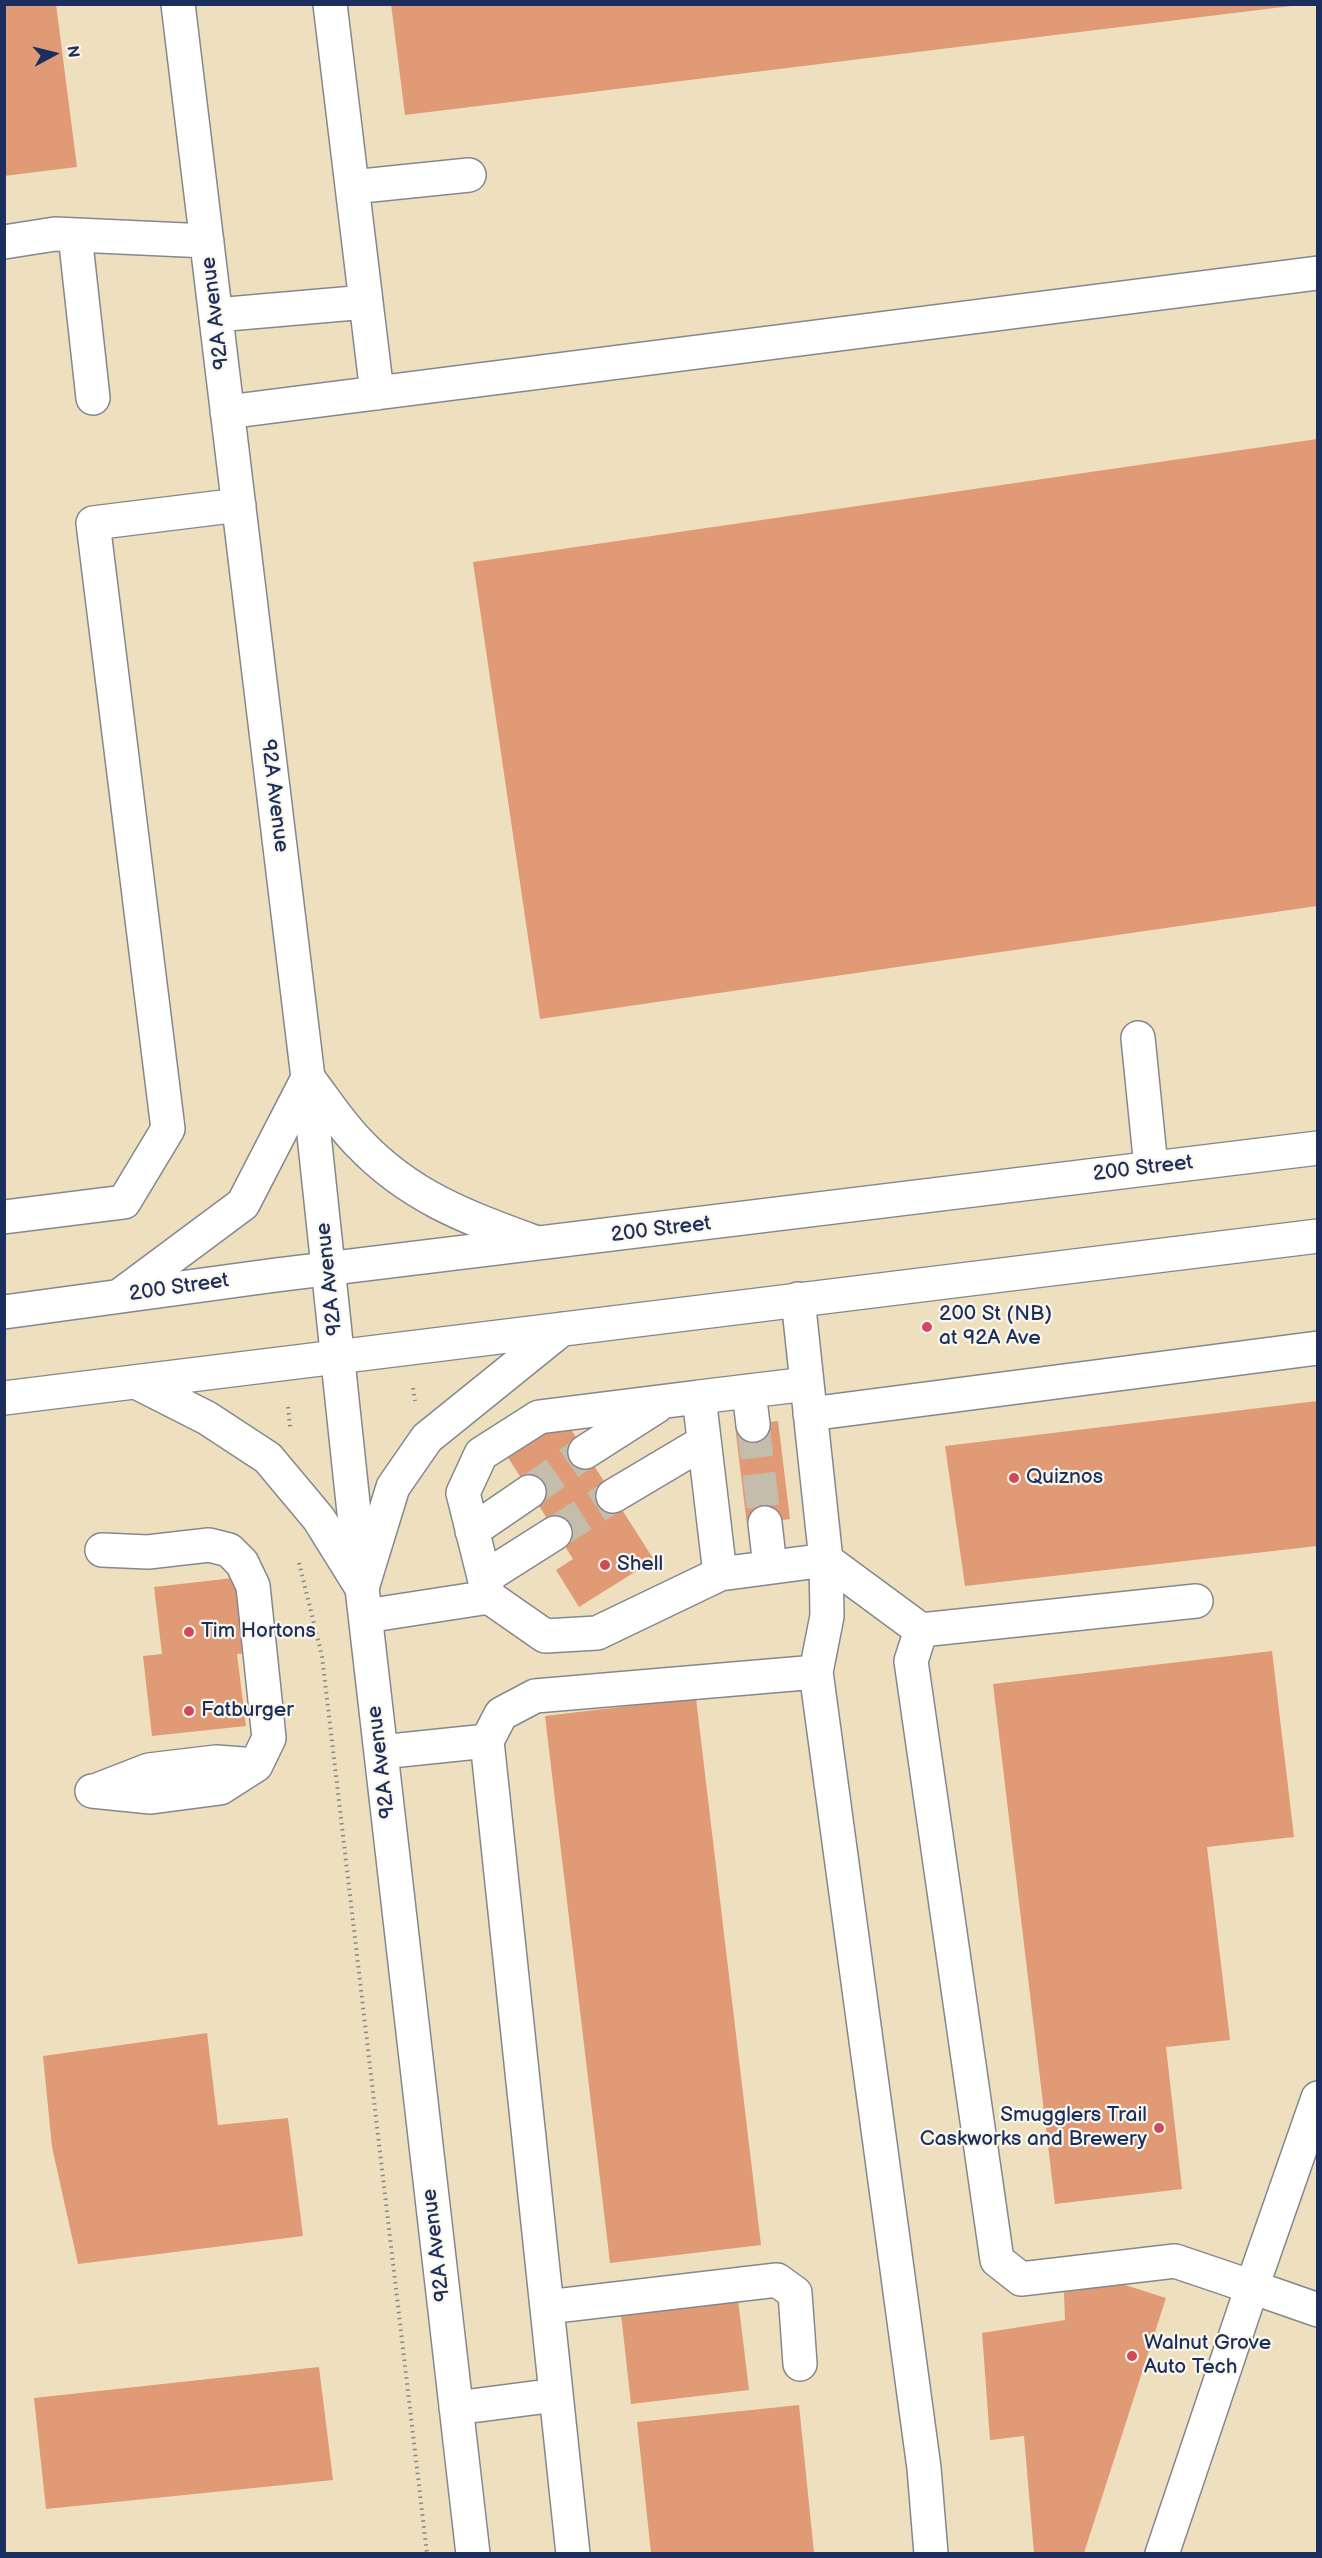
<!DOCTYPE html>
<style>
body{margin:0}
#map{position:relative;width:1322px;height:2558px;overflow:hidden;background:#eee0be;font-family:"Balsamiq Sans",sans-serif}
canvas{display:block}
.frame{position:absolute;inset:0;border:6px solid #1b2f5e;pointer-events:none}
.north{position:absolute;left:24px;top:24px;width:60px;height:60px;-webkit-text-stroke:4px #fbf7ec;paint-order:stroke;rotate:83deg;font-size:16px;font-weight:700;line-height:24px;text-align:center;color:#1b2f5e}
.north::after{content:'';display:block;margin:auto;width:21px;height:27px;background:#1b2f5e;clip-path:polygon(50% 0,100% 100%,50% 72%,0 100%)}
</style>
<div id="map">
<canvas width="1322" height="2558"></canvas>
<div class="frame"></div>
<div class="north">N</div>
</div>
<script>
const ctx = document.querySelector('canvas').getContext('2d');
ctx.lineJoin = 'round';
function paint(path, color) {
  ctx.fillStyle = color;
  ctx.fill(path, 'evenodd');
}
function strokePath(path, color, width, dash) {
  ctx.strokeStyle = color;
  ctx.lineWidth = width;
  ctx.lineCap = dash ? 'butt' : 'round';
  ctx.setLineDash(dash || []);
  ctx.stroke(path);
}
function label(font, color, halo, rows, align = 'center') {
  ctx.font = font + ' "Balsamiq Sans",sans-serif';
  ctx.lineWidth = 4.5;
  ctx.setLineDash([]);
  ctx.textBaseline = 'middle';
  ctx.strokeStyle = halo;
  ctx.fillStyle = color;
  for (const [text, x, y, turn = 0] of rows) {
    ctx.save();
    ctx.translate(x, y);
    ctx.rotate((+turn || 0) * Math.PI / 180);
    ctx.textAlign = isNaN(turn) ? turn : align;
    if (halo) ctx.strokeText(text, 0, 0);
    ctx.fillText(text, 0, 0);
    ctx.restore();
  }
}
const building = new Path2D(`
 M4,4H56L77,167L4,176Z
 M391,4H1291V6L405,115Z
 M1317,439V906L540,1019L473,562Z
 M1317,1401V1546L965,1586L945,1446Z
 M565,1420L654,1560L579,1607L556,1570L573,1559L507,1456Z
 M778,1421L790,1519L747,1525L735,1426Z
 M242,1577L251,1653L237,1654L246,1726L152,1736L143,1656L162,1654L154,1587Z
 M1272,1651L1294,1837L1207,1847L1230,2040L1166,2047L1182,2189L1055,2204L993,1684Z
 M696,1698L761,2245L610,2263L545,1716Z
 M207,2033L218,2125L288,2118L303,2236L78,2264L52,2147L43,2056Z
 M1122,2284L1166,2298L1084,2553H1034L1024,2436L990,2440L982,2333L1065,2320L1064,2292Z
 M737,2291L749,2390L631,2404L621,2314Z
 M319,2367L333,2480L46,2509L34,2398Z
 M799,2405L814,2553H651L637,2422Z`);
const minorTunnel = new Path2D(`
 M753,1425L765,1523
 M529,1492L585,1452
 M555,1533L613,1496`);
const path = new Path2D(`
 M413,1388L415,1401
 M288,1407L290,1427
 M299,1563L322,1656L427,2554`);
const minor = new Path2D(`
 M178,4L308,1078L362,1588L473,2554
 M330,4L377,393
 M352,187L469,175
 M75,235L93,398
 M4,242L55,234L207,241
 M216,315L366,302
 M227,412L1318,273
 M1138,1038L1151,1167
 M4,1217L124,1202L168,1129L93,523L239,505
 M749,1391L753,1425
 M810,1414L1318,1348
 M585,1452L657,1406
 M613,1496L704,1442
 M765,1523L770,1567
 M472,1531L529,1492
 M826,1560L827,1616L816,1672L924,2468L931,2554
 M826,1560L921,1630L1196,1601
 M720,1574L699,1397L807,1384
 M484,1578L555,1533
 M489,1597L463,1493L481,1454L539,1417L699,1397
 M366,1616L489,1597L545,1636L597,1633L720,1574L826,1560L798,1299
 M921,1630L911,1661L997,2260L1021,2279L1175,2261L1252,2287L1318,2098
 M487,1741L501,1714L535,1696L816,1672
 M381,1752L487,1741L573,2554
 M100,1789L149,1770L216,1762L256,1765
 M92,1791L151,1797L220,1788L256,1765L269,1738L253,1586L242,1563L229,1550L209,1545L148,1552L102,1550
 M547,2307L777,2280L795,2293L800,2364
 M456,2408L556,2395
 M1162,2554L1252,2287L1318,2310`);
const major = new Path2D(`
 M122,1294L243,1204L308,1078C325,1100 340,1124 359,1143C411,1198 469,1218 537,1243
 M4,1312L276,1275L1318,1148
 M136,1382L207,1418L268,1458L319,1519L362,1588
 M4,1398L1318,1236
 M362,1588L393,1487L427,1438L562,1329`);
const markers = [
 [927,1327,6,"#d1495b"],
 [1014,1478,6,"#d1495b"],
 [605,1565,6,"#d1495b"],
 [189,1632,6,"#d1495b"],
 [189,1711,6,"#d1495b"],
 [1159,2128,6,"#d1495b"],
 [1132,2356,6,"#d1495b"]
];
const streetNames = [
 ["92A Avenue",216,313,-97],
 ["92A Avenue",274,796,83],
 ["200 Street",1143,1169,-7],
 ["200 Street",661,1230,-7],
 ["92A Avenue",330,1279,-96],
 ["200 Street",179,1288,-8],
 ["92A Avenue",382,1762,-97],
 ["92A Avenue",437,2245,-97]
];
const poiNames = [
 ["200 St (NB)",939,1315],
 ["at 92A Ave",939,1339],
 ["Quiznos",1026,1478],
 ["Shell",617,1565],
 ["Tim Hortons",201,1632],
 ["Fatburger",201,1711],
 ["Smugglers Trail",1147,2116,"right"],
 ["Caskworks and Brewery",1147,2140,"right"],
 ["Walnut Grove",1144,2344],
 ["Auto Tech",1144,2368]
];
paint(building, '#e19a76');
strokePath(minorTunnel, '#c4bdab', 33, [33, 16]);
strokePath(minor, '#84888e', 36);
strokePath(major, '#84888e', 36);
strokePath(path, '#84888e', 4, [1.5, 4.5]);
strokePath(minor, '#fff', 33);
strokePath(major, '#fff', 33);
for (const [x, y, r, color] of markers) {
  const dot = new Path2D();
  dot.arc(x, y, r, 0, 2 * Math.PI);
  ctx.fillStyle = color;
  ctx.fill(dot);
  strokePath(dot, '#fbf7ec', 2);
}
label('21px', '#1b2f5e', '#fbf7ec', streetNames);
label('21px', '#1b2f5e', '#fbf7ec', poiNames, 'left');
</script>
